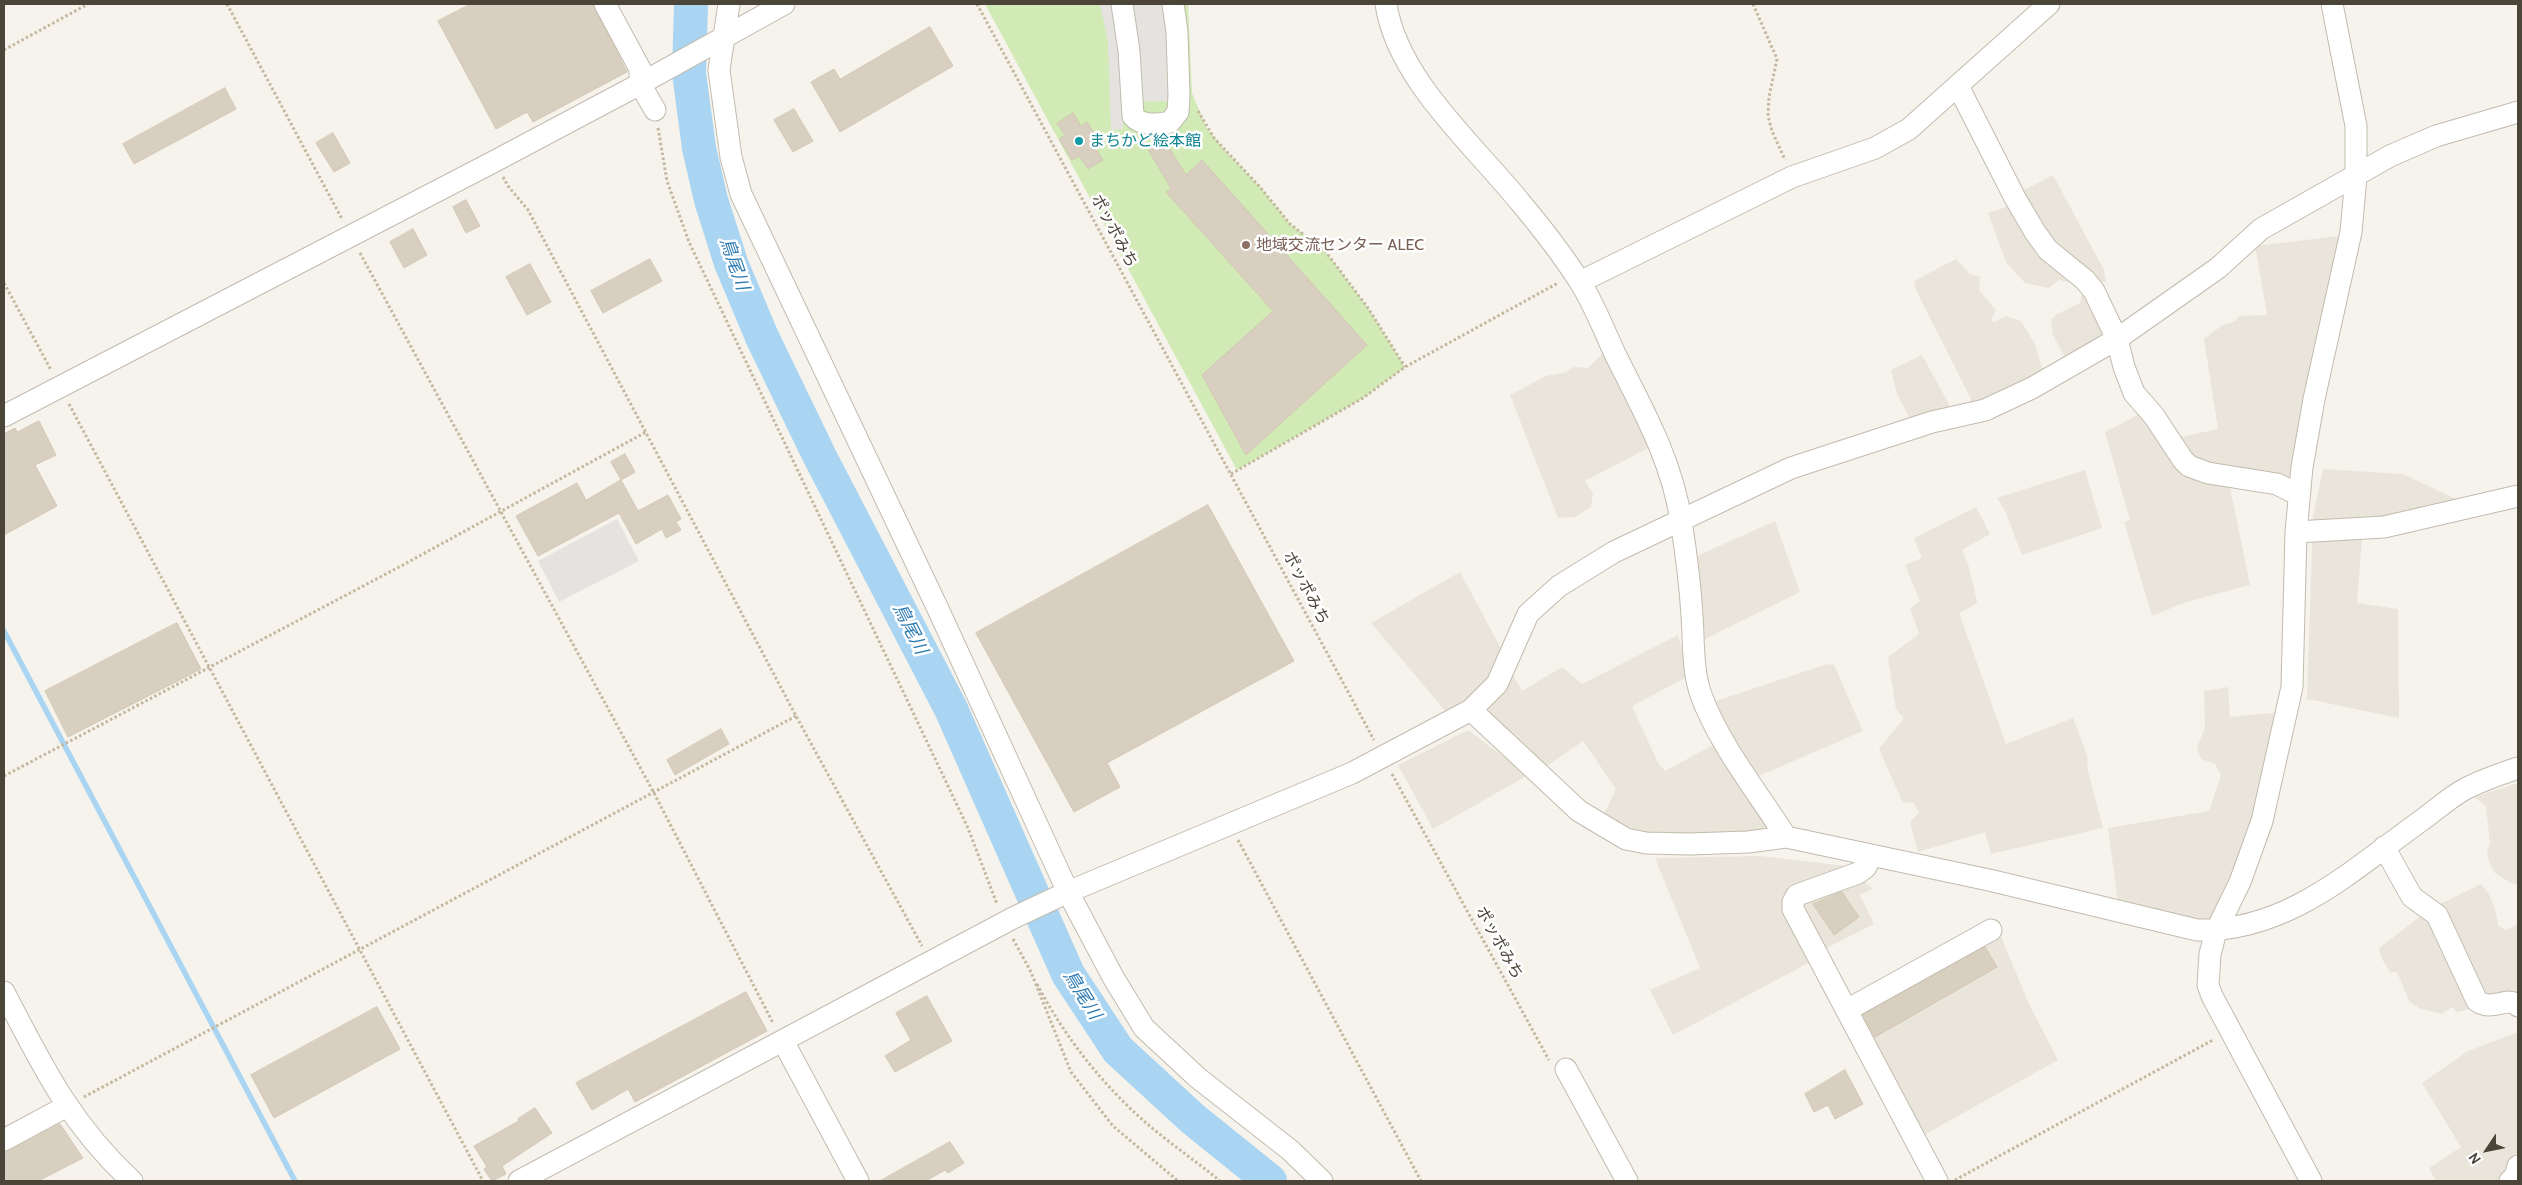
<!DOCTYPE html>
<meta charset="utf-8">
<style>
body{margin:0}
#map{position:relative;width:2522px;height:1185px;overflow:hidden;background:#f6f3ec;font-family:Cabin,sans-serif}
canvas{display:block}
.frame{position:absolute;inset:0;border:5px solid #4b4439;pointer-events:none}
.north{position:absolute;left:2462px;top:1125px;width:50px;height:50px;-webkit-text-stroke:4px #fff;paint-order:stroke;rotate:236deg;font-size:14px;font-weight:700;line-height:20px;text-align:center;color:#4b4439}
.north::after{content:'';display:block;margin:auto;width:18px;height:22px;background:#4b4439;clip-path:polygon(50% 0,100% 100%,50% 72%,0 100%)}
</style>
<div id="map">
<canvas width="2522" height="1185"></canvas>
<div class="frame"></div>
<div class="north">N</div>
</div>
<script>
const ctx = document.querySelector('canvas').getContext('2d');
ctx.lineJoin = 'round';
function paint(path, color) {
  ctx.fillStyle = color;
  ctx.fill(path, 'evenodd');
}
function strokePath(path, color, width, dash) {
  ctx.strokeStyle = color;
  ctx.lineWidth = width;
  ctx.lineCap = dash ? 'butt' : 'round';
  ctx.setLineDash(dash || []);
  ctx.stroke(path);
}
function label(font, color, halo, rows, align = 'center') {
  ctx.font = font + ' Cabin,"Noto Sans JP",sans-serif';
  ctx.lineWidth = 5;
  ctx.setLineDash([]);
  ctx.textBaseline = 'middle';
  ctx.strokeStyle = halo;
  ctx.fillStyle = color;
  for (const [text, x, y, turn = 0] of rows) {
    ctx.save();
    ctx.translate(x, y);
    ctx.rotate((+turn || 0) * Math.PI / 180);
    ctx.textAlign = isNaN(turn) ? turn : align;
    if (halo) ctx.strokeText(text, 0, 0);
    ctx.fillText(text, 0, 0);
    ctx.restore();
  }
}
const residential = new Path2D(`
 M2053,175L2104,270L2106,281L2095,286L2114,325L2069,366L2053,335L2051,320L2057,314L2080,303L2082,294L2071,283L2059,280L2049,288L2025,283L2006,262L1988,213L2006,207L2005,200Z
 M2340,236L2289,485L2228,477L2250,585L2186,602L2152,616L2124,522L2130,520L2105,432L2138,415L2157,410L2176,438L2218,429L2204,339L2221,326L2235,321L2239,316L2267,315L2255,246Z
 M1956,259L1970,274L1980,277L1979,290L1996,310L1991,321L1995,322L2006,316L2021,321L2035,344L2042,368L2050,374L1965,418L1971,399L1916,290L1914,281Z
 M1605,351L1650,447L1585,481L1593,494L1591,507L1575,517L1558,518L1510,395L1546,376L1564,373L1574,367L1588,368Z
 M1922,355L1955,415L1913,425L1897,394L1891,370Z
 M2323,469L2403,474L2456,499L2455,520L2408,533L2362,538L2357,603L2398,609L2399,718L2307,699L2313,517Z
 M2085,470L2102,528L2022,555L2005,511L1997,498Z
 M1976,507L1990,534L1962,550L1968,564L1977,601L1976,604L1959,613L2006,744L2073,718L2087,755L2088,771L2103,828L1991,854L1985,832L1918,852L1910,822L1919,812L1913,802L1903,803L1879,749L1904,718L1896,709L1888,657L1919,634L1910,608L1920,601L1905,565L1922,558L1914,538Z
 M1775,521L1800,592L1705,639L1697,556Z
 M1460,572L1504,654L1487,682L1471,700L1448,714L1371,623Z
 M1678,635L1689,676L1632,706L1658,763L1665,771L1715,744L1766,825L1761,834L1664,837L1642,833L1603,816L1616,789L1583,741L1547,766L1487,712L1512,673L1522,691L1562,667L1582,684Z
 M1827,664L1834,665L1863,731L1752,779L1710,703Z
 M2228,687L2230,717L2282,712L2227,902L2209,920L2187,922L2118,903L2108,828L2209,811L2221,775L2215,764L2201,759L2197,747L2205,728L2204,691Z
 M1468,730L1528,775L1433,829L1398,765Z
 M2518,783V884L2511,883L2495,873L2489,862L2487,851L2490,843L2486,806L2474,797Z
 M1761,856L1846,866L1873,889L1860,895L1874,924L1821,951L1814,960L1673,1035L1650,990L1700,968L1655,858Z
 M2481,884L2489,894L2496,913L2498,926L2506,930L2518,924V996L2508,1002L2456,1012L2453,1007L2441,1014L2419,1008L2409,1001L2397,972H2390L2382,959L2379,948L2430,909Z
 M1995,922L2029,1004L2058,1060L1922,1136L1848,1002Z
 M2518,1032L2517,1175L2507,1181H2436L2429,1168L2461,1147L2422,1083L2468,1051Z`);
const green = new Path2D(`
 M985,4H1188L1192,93L1206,127L1223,148L1260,187L1290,224L1325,251L1332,260L1368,308L1405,367L1363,398L1237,470Z`);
const parking = new Path2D(`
 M1100,4H1163L1167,32L1171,101H1123V129L1111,130L1108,41Z
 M617,519L639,561L559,602L538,561Z`);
const stream = new Path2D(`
 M4,631L295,1181`);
const river = new Path2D(`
 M691,4L689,73L699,148L711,200L731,263L762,337L819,455L951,709L1068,974L1118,1050L1193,1119L1270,1181`);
const building = new Path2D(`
 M471,4H593L627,72L533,122L527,112L496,129L438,21Z
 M930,27L953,66L840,132L811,82L834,69L840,79Z
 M225,88L236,109L134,164L123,144Z
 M794,109L813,141L793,152L774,120Z
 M1073,113L1081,126L1087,122L1100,142L1094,146L1103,160L1088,169L1079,156L1072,160L1059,139L1065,135L1057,124Z
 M333,133L350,163L334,172L316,143Z
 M1163,138L1186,175L1202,160L1367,345L1246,455L1202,375L1273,311L1166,192L1171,188L1147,148Z
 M466,200L480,226L466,233L453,207Z
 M413,229L427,255L404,268L390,242Z
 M650,259L662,281L603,313L591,291Z
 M530,264L551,302L527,315L506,277Z
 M39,421L56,455L35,465L57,506L4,535V434L15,428L17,432Z
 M625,454L635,472L621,480L611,462Z
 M621,480L638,511L668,495L681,519L676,522L681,530L666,538L662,529L636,544L619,513L538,556L516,516L577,483L586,500Z
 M1208,505L1294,661L1107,763L1120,787L1074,812L976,633Z
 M177,623L201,669L68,737L45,691Z
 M721,729L729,744L675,775L667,760Z
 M1842,892L1859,917L1834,935L1813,904Z
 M1985,947L1997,967L1875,1037L1863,1015Z
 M746,992L767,1031L635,1102L628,1089L592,1110L576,1083Z
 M927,996L952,1041L895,1072L885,1056L911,1040L896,1013Z
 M377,1007L400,1049L274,1118L251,1075Z
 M1845,1070L1863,1104L1835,1119L1828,1105L1814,1112L1805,1094Z
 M535,1108L552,1133L502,1166L506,1174L492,1181L484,1169L487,1167L474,1146L519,1121L518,1119Z
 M60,1124L83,1158L38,1181H4V1152Z
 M950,1142L964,1163L948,1173L945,1170L926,1181H880Z`);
const path = new Path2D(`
 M227,4L342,219
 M977,4L1374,740
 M1753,4L1777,59L1769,97L1768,116L1772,131L1785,160
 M4,50L88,4
 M1198,111L1214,138L1260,187L1290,224L1325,251L1332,260L1368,308L1405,367
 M658,128L667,181L689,242L968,828L997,904
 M503,177L508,186L528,210L796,716L922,946
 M360,253L654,793L773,1023
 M4,283L51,370
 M69,404L483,1181
 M1231,474L1363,398L1405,367L1558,283
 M1392,774L1549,1060
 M4,776L401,566L646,432
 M1238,840L1421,1181
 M1013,939L1031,972L1071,1072L1113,1126L1178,1181
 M1037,984C1064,1036 1101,1083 1145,1122C1169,1143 1196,1161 1220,1181
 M84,1097L796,716
 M1955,1180L2213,1040`);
const minor = new Path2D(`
 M605,4L640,69V84L655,110
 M729,4L719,70L731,157L741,194L938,609L1068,892L1113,977L1144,1028L1198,1078L1290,1150L1322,1181
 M1122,4L1129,51L1133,116C1141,126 1159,125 1170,122L1178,112L1179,96L1177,32L1173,4
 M1386,4C1397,79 1474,145 1520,202C1541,227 1562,254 1580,282C1594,304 1604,330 1615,354C1642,408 1672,460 1681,521C1686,552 1690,584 1692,615C1694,642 1692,669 1701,695C1720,746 1757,791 1786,837
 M1958,86L2015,198L2035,232L2048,250L2085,280L2094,291L2117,339L2124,367L2134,393L2154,416L2183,460L2189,466L2208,473L2277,484L2299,495
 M1580,282L1792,177L1875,148L1909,129L2049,4
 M4,416L495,161L640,84L784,4
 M2296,532L2384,527L2518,496
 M1471,710L1579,811L1626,839L1646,843L1689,844L1748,842L1786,837L1989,880L2197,930C2288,932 2352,870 2422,820C2436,810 2450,797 2465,789C2482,780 2500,774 2518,768
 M2384,847L2412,897L2437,915L2477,1001C2492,1012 2508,995 2518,1006
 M1871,855L1866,867L1858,873L1797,895L1793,902V909L1937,1181
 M4,992C42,1065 70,1124 132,1181
 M1847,1010L1991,930
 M783,1041L858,1181
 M1566,1069L1627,1181
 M4,1140L67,1106
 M519,1181L1013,918L1068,892L1352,773L1471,710L1497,684L1528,614L1559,586L1614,552L1791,468L1932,422L1985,410L2032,388L2117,339L2218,268L2261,229L2390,156L2436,136L2518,112
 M2311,1181L2212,996L2208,985L2210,954L2216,931L2240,882L2262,821L2292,687L2296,532L2302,467L2314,399L2351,232L2356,177V126L2332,4
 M2510,1181L2515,1177L2518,1166`);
const markers = [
 [1079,141,5,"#0f9aa8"],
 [1246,245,5,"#8d6e63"]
];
const cultureNames = [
 ["まちかど絵本館",1089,141]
];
const streetNames = [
 ["ポッポみち",1114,231,62],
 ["ポッポみち",1306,588,62],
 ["ポッポみち",1499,943,61]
];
const educationNames = [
 ["地域交流センター ALEC",1256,245]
];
const waterNames = [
 ["鳥尾川",734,264,71],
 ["鳥尾川",910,629,63],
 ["鳥尾川",1082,995,58]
];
paint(residential, '#eae5da');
paint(green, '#d2eab5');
paint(parking, '#e5e3e0');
strokePath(stream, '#a9d4f2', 5.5);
strokePath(river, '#a9d4f2', 34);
paint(building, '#d8cfc1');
strokePath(building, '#d3c7b4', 1);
strokePath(minor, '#c2bbae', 23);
strokePath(path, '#c4b79f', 3, [2.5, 2.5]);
strokePath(minor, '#fff', 21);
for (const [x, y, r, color] of markers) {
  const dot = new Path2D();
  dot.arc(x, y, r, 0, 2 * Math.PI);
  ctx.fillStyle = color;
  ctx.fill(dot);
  strokePath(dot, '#fff', 2);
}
label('16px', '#0d838f', '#fff', cultureNames, 'left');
label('16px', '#4b4439', '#fff', streetNames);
label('16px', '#785e54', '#fff', educationNames, 'left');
label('italic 18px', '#2e7ab2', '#fff', waterNames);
</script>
